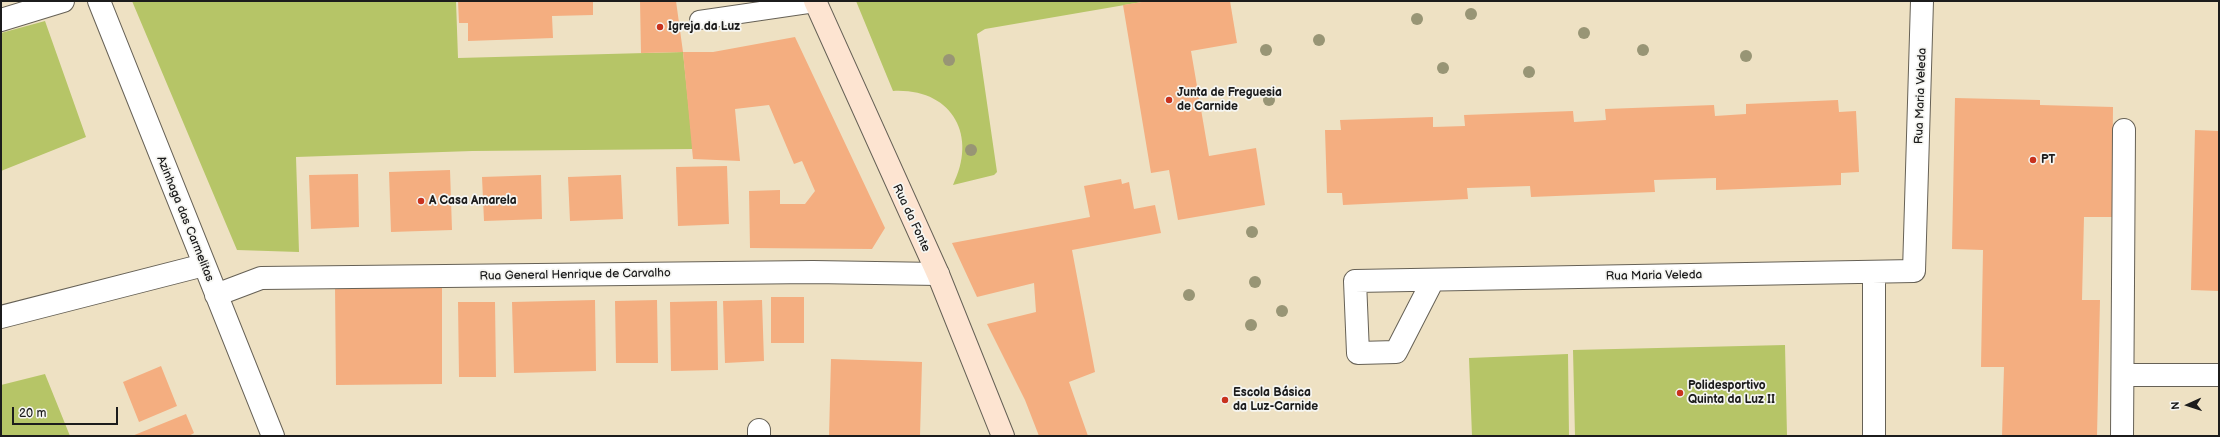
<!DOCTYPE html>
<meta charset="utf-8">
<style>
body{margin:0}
#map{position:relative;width:2220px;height:437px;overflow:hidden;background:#eee1c3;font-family:"Balsamiq Sans",sans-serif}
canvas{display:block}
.frame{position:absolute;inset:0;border:2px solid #1c1c1c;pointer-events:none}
.north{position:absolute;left:2168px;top:385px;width:40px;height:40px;-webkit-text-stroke:3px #f6f6f2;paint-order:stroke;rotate:267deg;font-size:11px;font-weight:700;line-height:16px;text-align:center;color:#1c1c1c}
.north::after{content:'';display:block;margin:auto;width:14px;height:18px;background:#1c1c1c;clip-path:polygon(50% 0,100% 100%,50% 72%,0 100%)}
.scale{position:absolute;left:12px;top:407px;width:106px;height:18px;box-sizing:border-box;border:2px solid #1c1c1c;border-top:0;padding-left:5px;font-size:12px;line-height:14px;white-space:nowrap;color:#1c1c1c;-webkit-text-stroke:3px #f6f6f2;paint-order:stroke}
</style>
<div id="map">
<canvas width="2220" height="437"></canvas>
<div class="frame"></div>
<div class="north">N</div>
<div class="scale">20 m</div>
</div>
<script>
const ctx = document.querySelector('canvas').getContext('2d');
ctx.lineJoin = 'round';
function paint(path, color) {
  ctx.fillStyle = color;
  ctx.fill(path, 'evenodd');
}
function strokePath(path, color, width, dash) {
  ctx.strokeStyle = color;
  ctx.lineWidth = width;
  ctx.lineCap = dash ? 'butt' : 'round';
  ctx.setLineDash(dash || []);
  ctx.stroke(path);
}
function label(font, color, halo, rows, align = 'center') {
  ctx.font = font + ' "Balsamiq Sans",sans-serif';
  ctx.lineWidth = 3.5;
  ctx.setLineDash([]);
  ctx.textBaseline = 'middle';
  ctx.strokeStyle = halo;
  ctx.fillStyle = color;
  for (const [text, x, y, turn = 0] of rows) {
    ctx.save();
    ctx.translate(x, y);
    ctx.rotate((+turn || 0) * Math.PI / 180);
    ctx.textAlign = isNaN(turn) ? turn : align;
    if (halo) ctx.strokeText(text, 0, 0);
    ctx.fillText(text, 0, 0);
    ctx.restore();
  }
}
const green = new Path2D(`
 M132,1H456L458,58L683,52L693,149L472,151L296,157L299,252L237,250Z
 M856,1H1148L985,29L977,34L997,172L994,175L953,185C978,135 952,88 893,91Z
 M45,21L86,137L1,171V33Z
 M1785,345L1787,436H1575L1573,350Z
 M1568,354L1569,436H1472L1469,358Z
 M45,374L70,436H1V385Z`);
const building = new Path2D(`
 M458,1H593V15L552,16L553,38L468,41V23H459Z
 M640,1H676L683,52L641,53Z
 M1148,1H1230L1237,43L1191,51L1209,156L1256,148L1265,205L1178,220L1169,170L1151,173L1123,5Z
 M795,37L885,228L872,249L750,248L749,191L780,190V204H805L815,191L802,161L794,164L769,105L735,109L740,161L693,159L683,52H713Z
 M1955,98L2040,100V105L2113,107L2112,217H2084L2082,300H2100L2097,436H2002L2004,367H1981L1983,250L1952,249Z
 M1838,100L1839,112L1856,111L1859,172L1841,173V185L1716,190V178L1654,180L1655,192L1531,197L1530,186L1467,188L1468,199L1343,205L1342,193H1327L1325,130H1341L1340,120L1433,117V127L1465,126L1464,115L1573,111L1574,122L1606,120L1605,109L1714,105L1715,116L1746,114V104Z
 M2195,130L2219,131V291L2191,290Z
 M727,166L729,224L678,226L676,167Z
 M450,170L452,230L391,232L389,172Z
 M358,174L359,227L311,229L309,175Z
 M541,175L542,219L484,221L482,177Z
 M621,175L623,219L570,221L568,177Z
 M1121,179L1122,184L1129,182L1134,209L1155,205L1161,233L1072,250L1095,372L1069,382L1088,436H1039L1025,400L987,324L1036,312L1034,283L977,297L952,243L1090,217L1084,186Z
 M442,285V384L336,385L335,286Z
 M771,297H804V343H771Z
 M595,300L596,371L514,373L512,302Z
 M657,300L658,363H616L615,301Z
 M762,300L764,361L725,363L723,301Z
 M717,301L718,370L671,371L670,302Z
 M458,302H495L496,377H459Z
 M831,359L922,362L920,436H829Z
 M161,366L177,406L139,422L123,382Z
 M186,414L194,433L189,436H132Z`);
const service = new Path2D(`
 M699,20L815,3`);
const minor = new Path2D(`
 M99,1L273,436
 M1,20L63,1
 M1433,280L1396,352L1358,353L1355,281L1914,271L1922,1
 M216,295L261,278L813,272L938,274
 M1,317L204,265
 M2123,375H2219
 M759,436V430
 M1874,436V272
 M2122,436L2124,130`);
const secondary = new Path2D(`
 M815,1L938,274L1003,436`);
const trees = [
 [1471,14],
 [1417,19],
 [1584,33],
 [1319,40],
 [1266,50],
 [1643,50],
 [1746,56],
 [949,60],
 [1443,68],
 [1529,72],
 [1269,100],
 [971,150],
 [1252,232],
 [1255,282],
 [1189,295],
 [1282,311],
 [1251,325]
];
const markers = [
 [660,27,4,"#c8321e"],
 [1169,100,4,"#c8321e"],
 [2033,160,4,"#c8321e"],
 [421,201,4,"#c8321e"],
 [1680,393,4,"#c8321e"],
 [1225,400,4,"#c8321e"]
];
const poiNames = [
 ["Igreja da Luz",668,27],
 ["Junta de Freguesia",1177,93],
 ["de Carnide",1177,107],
 ["PT",2041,160],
 ["A Casa Amarela",429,201],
 ["Polidesportivo",1688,386],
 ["Quinta da Luz II",1688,400],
 ["Escola Básica",1233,393],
 ["da Luz-Carnide",1233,407]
];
const streetNames = [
 ["Rua Maria Veleda",1921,96,-88],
 ["Rua da Fonte",911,218,65],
 ["Azinhaga das Carmelitas",185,219,68],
 ["Rua General Henrique de Carvalho",575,275,-1],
 ["Rua Maria Veleda",1654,276,-1]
];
paint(green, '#b6c567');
paint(building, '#f4ae80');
strokePath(service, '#666156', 20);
strokePath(minor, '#666156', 24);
strokePath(secondary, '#666156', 24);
strokePath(service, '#fff', 18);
strokePath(minor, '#fff', 22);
strokePath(secondary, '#fde4d1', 22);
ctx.fillStyle = '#989575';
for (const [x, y] of trees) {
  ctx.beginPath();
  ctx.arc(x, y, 6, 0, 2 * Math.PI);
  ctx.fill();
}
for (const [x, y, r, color] of markers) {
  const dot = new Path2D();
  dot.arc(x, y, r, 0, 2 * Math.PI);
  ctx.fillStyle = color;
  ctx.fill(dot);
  strokePath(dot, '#f6f6f2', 1.5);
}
label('bold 12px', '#1c1c1c', '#f6f6f2', poiNames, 'left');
label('12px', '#1c1c1c', '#f6f6f2', streetNames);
</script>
